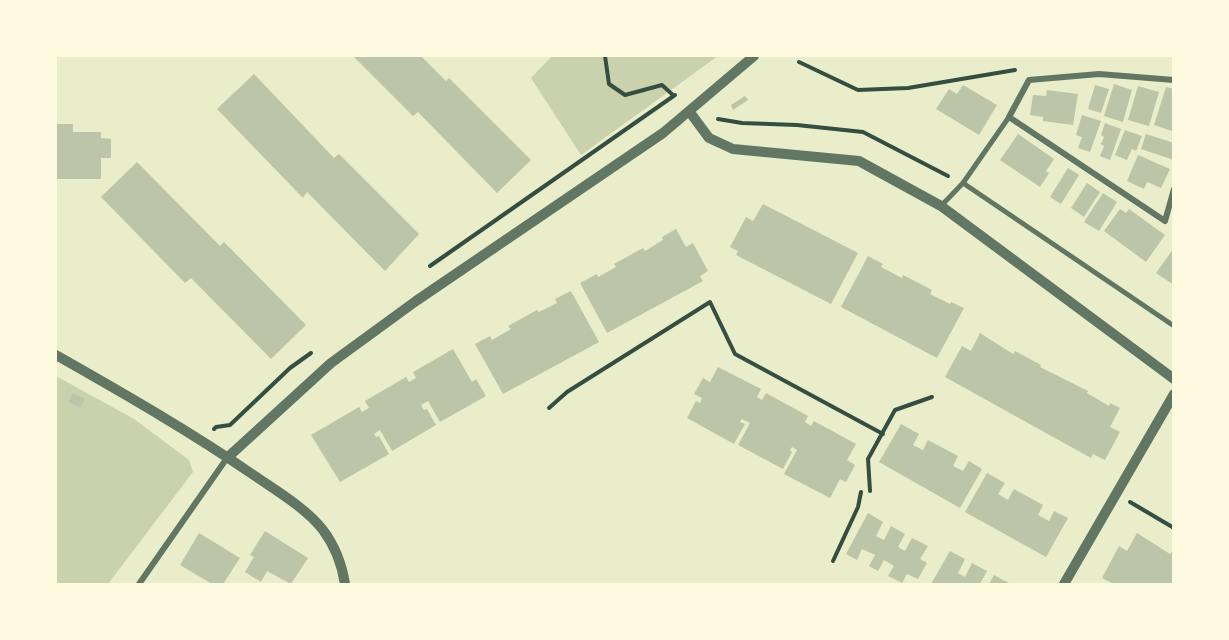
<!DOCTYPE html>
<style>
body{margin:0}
#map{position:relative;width:1229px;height:640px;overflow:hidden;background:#e9edc9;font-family:"Archivo Narrow",sans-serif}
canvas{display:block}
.frame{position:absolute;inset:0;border:57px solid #fefae0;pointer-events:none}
</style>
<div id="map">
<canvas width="1229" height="640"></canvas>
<div class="frame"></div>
</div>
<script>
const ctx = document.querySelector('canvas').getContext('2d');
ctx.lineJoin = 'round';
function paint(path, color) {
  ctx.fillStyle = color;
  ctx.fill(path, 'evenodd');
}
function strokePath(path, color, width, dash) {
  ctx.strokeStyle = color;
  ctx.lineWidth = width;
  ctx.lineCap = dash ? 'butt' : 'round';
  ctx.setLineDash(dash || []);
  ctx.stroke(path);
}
const green = new Path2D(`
 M552,56H718L581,155L531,78Z
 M56,376L134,419L189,460L193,472L108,584H56Z`);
const building = new Path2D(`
 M353,56H421L446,81L449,78L531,160L497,193L418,112L413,116Z
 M254,74L334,158L339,154L419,234L385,271L307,192L303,198L217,109Z
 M1114,84L1132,90L1123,122L1104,116Z
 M963,85L997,105L979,135L936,109L949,89L957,94Z
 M1095,85L1109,89L1101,113L1088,109Z
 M1138,86L1159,92L1149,126L1128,120Z
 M1166,87L1174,89L1172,131L1154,125Z
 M1047,90L1078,94L1073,125L1043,121V117L1030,115L1033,95L1046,96Z
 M745,96L748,100L733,110L731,105Z
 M1082,115L1101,121L1090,152L1078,148L1082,137L1076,135Z
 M1105,123L1121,129L1110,160L1100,156L1104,146L1101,144L1104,137L1101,135Z
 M56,124H73V132H101V138L111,139V158H101V179H56Z
 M1125,130L1142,136L1136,151L1132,149L1127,160L1115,155Z
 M1018,134L1054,159L1046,171L1049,173L1040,187L1000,160Z
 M1146,134L1174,143V160L1141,149Z
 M1138,155L1170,169L1161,188L1147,182L1144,189L1127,181Z
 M137,162L220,246L224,242L306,325L271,359L191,278L185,283L101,197Z
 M1068,168L1079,175L1061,204L1050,197Z
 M1087,183L1100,192L1084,217L1071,208Z
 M1103,193L1117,202L1099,231L1084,222Z
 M763,204L858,253L831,304L736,255L738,251L730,247L746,217L753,221Z
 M1120,209L1126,213L1129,209L1165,235L1146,262L1104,231Z
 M676,229L686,247L693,243L708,271L700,276L703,281L607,333L580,283L597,274L598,277L616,267L614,264L643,248L645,251L663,240L662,237Z
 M1174,248V285L1156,273Z
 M868,256L883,264L881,267L902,278L903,275L932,290L930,294L950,304L951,302L964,308L937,358L841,307Z
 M571,291L599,342L503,394L475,344L490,336L492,340L511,329L508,326L537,310L539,312L557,303L555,299Z
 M980,333L1013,354L1015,351L1041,365L1040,367L1088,391L1087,393L1109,406L1110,403L1120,408L1110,427L1120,432L1105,460L1093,454L1091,458L945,377L962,346L971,351Z
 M453,349L472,382L476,379L486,396L440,422L428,401L421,405L424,410L427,409L436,425L392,451L380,430L374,434L376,437L379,436L389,454L340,482L311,435L359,407L362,412L369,408L365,401L406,377L409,382L416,378L413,372Z
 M718,367L761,389L757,397L762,400L766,393L808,416L805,422L811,426L814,421L856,444L847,460L855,465L846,482L840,479L830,498L784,474L797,450L792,447L790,450L792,452L783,469L738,445L750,423L742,419L740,422L745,424L734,444L687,418L696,401L700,403L702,398L694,394L703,378L710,382Z
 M73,393L85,399L80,408L68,402Z
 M901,424L919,434L913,445L923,450L928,440L958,456L953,466L963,471L969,461L982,469L960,508L879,462Z
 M987,473L1005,483L998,494L1008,500L1014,489L1043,505L1038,515L1049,521L1054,511L1068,518L1046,557L965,512Z
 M868,513L883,522L876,536L884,540L891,526L905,534L898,547L905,551L912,538L928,546L920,559L927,563L918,579L907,574L902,583L888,576L894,566L884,560L878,571L869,566L875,555L862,549L857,560L846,554Z
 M265,531L308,558L291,584L267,571L261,582L245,572L254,557L250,555Z
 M199,533L240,558L223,584H212L180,565Z
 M1137,533L1170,554L1172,552L1174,553V584H1114L1102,578L1119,546L1127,551Z
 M950,551L965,559L958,573L965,577L972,563L987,571L980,584H931Z
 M994,575L1009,583V584H989Z`);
const path = new Path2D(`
 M605,56L609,84L625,95L662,85L674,96
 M799,62L858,90L908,88L1015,70
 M718,119L742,123L797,125L863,132L948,176
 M430,266L675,95
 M549,408L567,392L710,302L735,354L883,434
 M214,429L216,427L230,425L290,368L311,353
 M870,491L868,459L895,410L932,397
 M1130,502L1174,528
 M833,561L858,507L861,492`);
const pedestrian = new Path2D(`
 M963,183L1174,326
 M941,206L963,183L1009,117`);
const minor = new Path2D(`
 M1174,80L1099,74L1029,80L1009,117L1165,221L1174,189
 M139,584L227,458`);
const tertiary = new Path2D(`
 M689,111L709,138L733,149L859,161L941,206L1174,379
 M56,355C123,393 191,432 255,476C277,491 307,509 323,530C335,546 342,565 345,584
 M227,458L331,363L416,301L663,133L754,56
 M1064,584L1174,394`);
paint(green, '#cad2ad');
paint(building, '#bcc5a7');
strokePath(path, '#344e41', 4);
strokePath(pedestrian, '#617663', 5);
strokePath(minor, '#617663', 6);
strokePath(tertiary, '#617663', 10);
</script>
